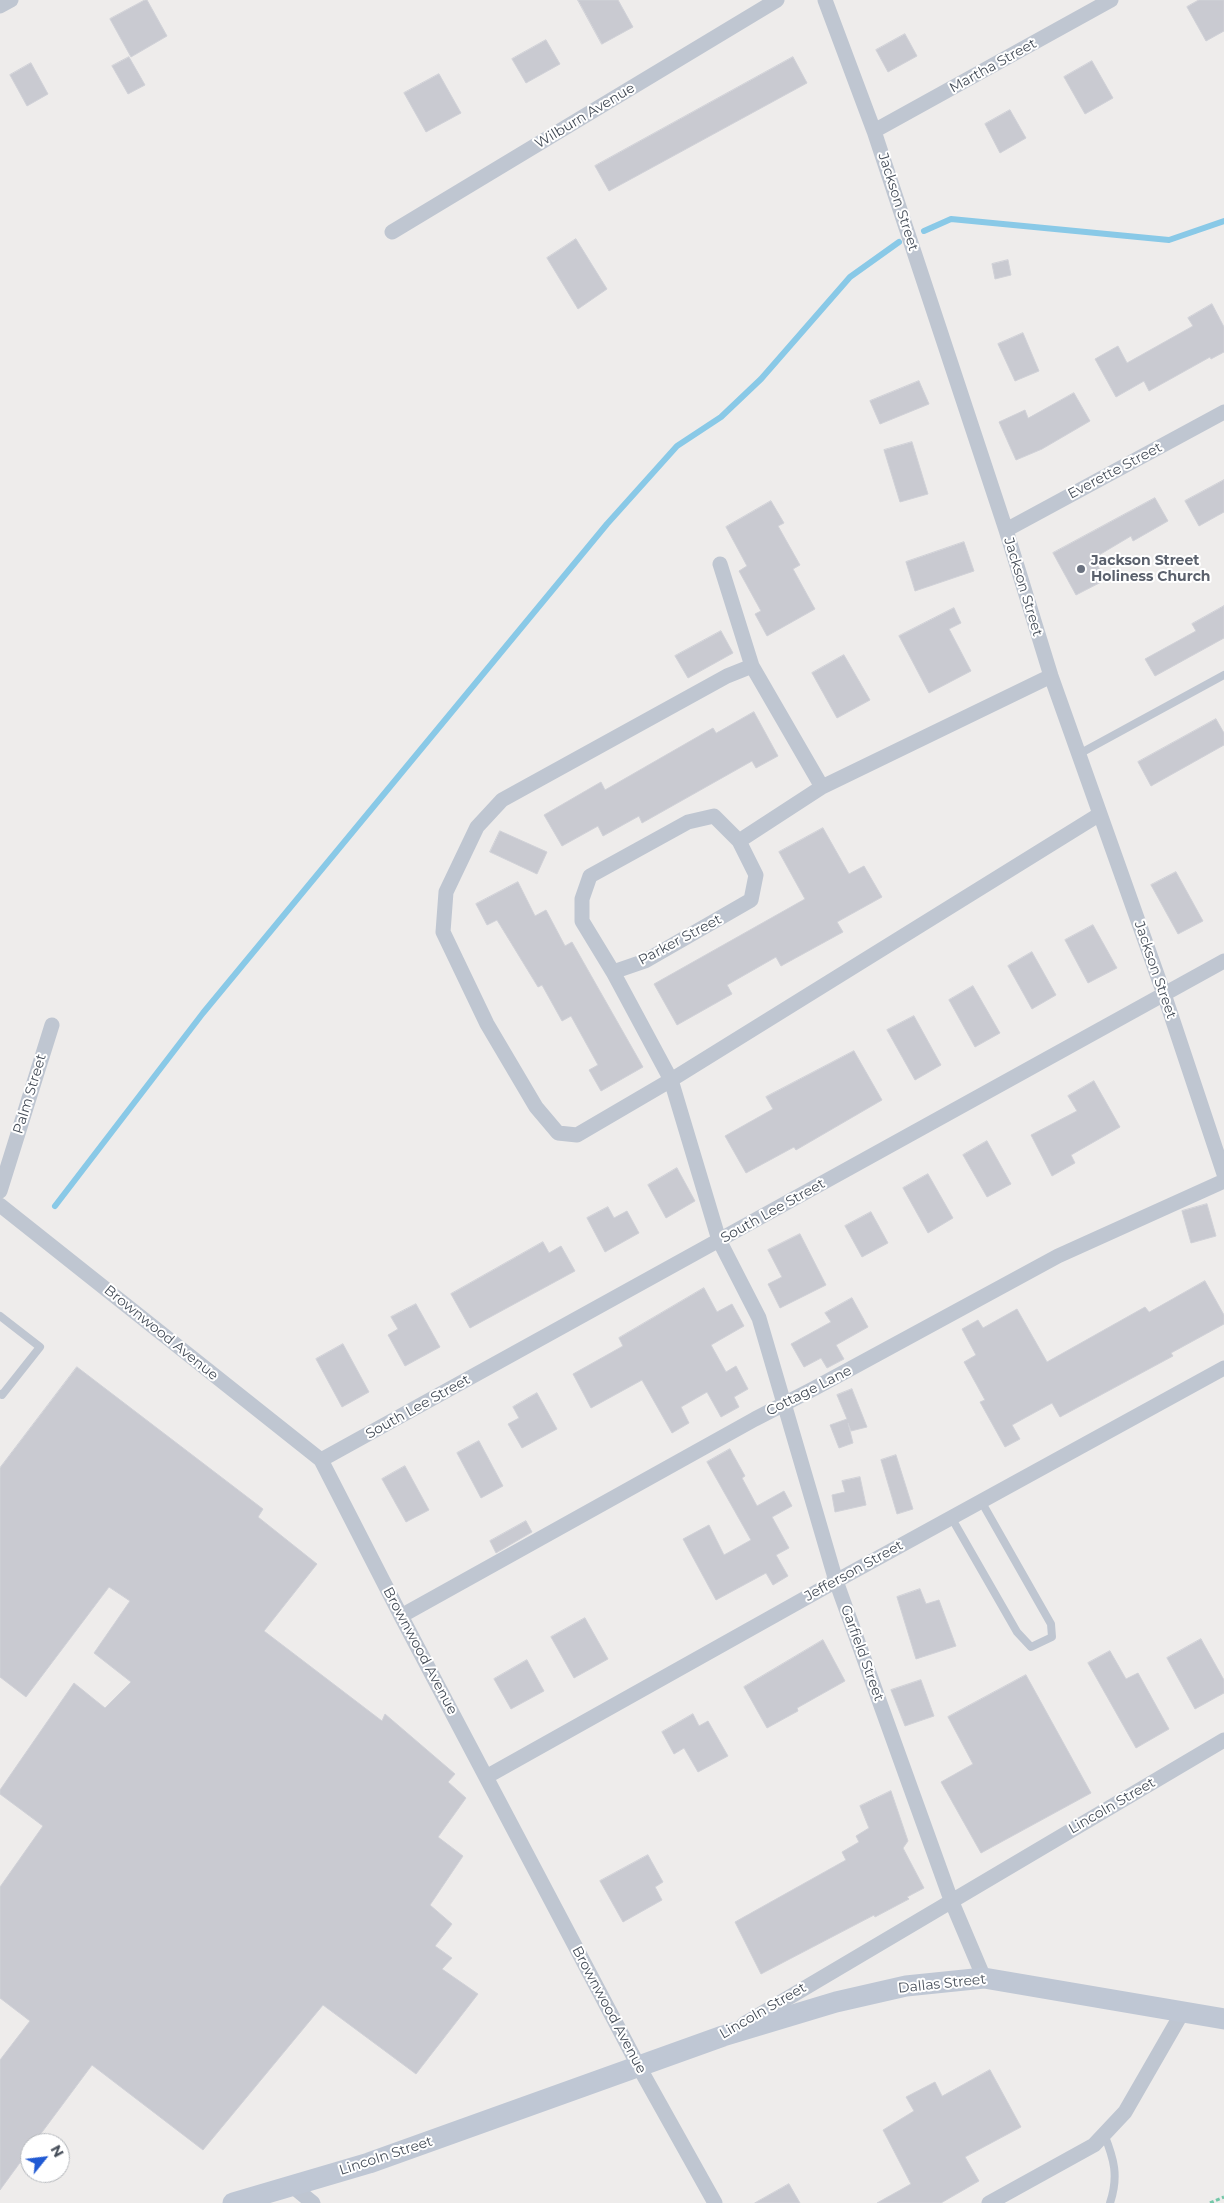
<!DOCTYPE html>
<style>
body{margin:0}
#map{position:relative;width:1224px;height:2203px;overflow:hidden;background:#eeeceb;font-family:Montserrat,sans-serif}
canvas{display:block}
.north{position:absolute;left:20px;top:2133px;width:50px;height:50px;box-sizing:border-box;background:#fff;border:1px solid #b5b8bc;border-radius:50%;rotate:61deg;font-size:14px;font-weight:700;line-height:20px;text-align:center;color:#454d58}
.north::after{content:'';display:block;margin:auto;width:18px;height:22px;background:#215ad3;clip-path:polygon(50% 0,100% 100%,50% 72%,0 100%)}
</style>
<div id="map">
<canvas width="1224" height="2203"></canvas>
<div class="north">N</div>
</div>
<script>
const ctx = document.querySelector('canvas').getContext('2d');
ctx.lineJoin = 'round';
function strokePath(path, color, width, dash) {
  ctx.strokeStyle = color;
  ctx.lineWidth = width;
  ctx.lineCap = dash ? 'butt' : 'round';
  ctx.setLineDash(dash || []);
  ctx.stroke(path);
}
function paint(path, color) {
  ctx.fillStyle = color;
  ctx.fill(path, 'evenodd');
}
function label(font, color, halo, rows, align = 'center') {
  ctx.font = font + ' Montserrat,sans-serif';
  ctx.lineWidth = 4;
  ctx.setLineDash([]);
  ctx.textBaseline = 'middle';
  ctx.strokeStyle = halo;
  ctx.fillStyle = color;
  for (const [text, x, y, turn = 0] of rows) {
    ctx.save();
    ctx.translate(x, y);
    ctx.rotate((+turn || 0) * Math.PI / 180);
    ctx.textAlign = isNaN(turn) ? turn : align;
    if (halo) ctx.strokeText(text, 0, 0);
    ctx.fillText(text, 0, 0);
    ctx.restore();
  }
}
const stream = new Path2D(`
 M924,231L951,219L1169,240L1224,221
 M55,1206L203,1013L607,524L677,446L721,417L761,379L850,277L899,242`);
const building = new Path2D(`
 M145,0H147L167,36L131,57L110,19Z
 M578,0H618L633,27L602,44Z
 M1199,0H1224V31L1206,41L1187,7Z
 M905,34L917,56L888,72L876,50Z
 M546,40L560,64L526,83L512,59Z
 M129,57L145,85L128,94L112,66Z
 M793,57L807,83L609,191L595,166Z
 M1092,61L1113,98L1085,114L1064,77Z
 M31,63L48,94L27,106L10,75Z
 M439,74L461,113L426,132L404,93Z
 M1010,110L1026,138L1000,153L985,124Z
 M576,239L607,289L578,309L547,258Z
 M1008,260L1011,275L995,279L992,264Z
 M1212,304L1224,327V352L1211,359L1210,357L1149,391L1144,381L1116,397L1095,359L1118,346L1127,363L1193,326L1188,318Z
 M1023,333L1039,371L1015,381L998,344Z
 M919,381L929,404L880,424L870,401Z
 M1074,393L1090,421L1042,449L1016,460L999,422L1025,410L1028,418Z
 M912,442L928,494L900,502L884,450Z
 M1224,480V512L1199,526L1185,501Z
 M1155,498L1168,521L1133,541L1131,536L1094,558L1105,580L1076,595L1053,553Z
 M771,501L784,523L778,526L800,565L793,569L815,609L767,636L755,614L761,611L739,571L747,566L726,527Z
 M964,542L974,571L915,591L906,562Z
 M1224,606V638L1155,676L1145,659L1196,631L1192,624Z
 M954,608L961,623L949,629L971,671L929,693L899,636Z
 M721,631L733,653L688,678L675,656Z
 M844,655L870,700L837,718L812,673Z
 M754,712L778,756L756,768L752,761L642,823L639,816L603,836L598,826L562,846L544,815L601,782L605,790L713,728L716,733Z
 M1216,719L1224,733V745L1151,786L1138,762Z
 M823,828L849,874L864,866L882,897L837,922L843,932L781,966L776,957L727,985L732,994L677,1025L654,984L805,899L779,852Z
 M500,831L547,852L537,874L490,852Z
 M1176,872L1203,921L1178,934L1151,885Z
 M518,882L535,916L546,910L565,946L572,942L643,1067L601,1091L589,1070L598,1065L571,1016L562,1021L542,985L538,987L497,920L487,925L476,904Z
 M1093,925L1117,968L1088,983L1065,940Z
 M1032,952L1056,995L1032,1009L1008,966Z
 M973,986L1000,1033L975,1047L949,1000Z
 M914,1016L941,1065L915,1080L887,1030Z
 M854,1051L882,1100L796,1150L794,1147L746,1173L725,1136L773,1109L766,1097Z
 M1094,1081L1120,1127L1071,1155L1075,1163L1052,1176L1031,1135L1077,1111L1068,1096Z
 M987,1141L1011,1184L987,1197L963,1155Z
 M677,1168L695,1201L666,1218L648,1185Z
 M928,1174L953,1218L928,1233L903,1188Z
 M1207,1204L1216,1236L1191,1243L1182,1211Z
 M608,1207L614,1218L627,1211L639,1233L605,1252L587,1218Z
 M871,1212L888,1243L862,1257L845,1226Z
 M800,1234L826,1285L780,1308L768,1284L782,1277L768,1250Z
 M543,1242L549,1253L561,1246L575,1271L470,1328L451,1294Z
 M1205,1281L1224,1315V1324L1171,1353L1173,1356L1060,1417L1052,1403L1012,1425L1020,1439L1005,1447L980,1402L985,1400L964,1362L976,1355L962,1329L978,1320L983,1328L1017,1309L1047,1362L1145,1307L1149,1312Z
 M704,1288L717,1312L732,1304L744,1326L711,1345L726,1372L736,1366L748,1389L734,1397L739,1407L721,1417L707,1392L681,1407L689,1423L672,1433L642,1380L591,1408L573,1374L623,1346L619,1338Z
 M852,1298L868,1327L836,1345L844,1359L827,1368L821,1358L804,1367L791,1344L831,1322L825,1313Z
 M416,1304L440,1347L405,1366L388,1335L398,1329L391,1317Z
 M343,1344L369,1392L342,1407L316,1359Z
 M77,1367L263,1509L258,1517L317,1564L264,1631L382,1721L385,1714L455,1774L448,1782L466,1798L438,1837L463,1856L430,1905L452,1924L435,1946L452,1958L442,1969L478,1994L416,2074L323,2005L203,2150L92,2065L34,2143H30V2149L0,2190V2060L30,2021L0,1998V1887L43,1826L0,1794V1790L74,1683L105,1708L131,1682L94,1653L130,1601L109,1587L26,1697L0,1677V1468Z
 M852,1389L867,1427L851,1431L848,1423L853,1443L839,1448L830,1425L847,1419L837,1395Z
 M537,1393L557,1429L522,1448L508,1424L519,1418L513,1407Z
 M479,1441L503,1486L481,1498L457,1453Z
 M730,1449L745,1476L742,1478L757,1506L784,1491L792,1506L772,1517L789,1548L776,1555L788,1576L773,1585L766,1573L716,1600L683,1539L709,1525L724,1555L751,1540L707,1462Z
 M896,1455L913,1509L897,1514L881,1460Z
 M405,1466L429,1510L406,1522L382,1479Z
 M860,1477L866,1505L835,1512L832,1495L845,1492L842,1481Z
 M526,1521L532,1532L496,1553L490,1541Z
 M920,1589L926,1604L939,1600L956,1646L916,1659L897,1597Z
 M585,1618L608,1659L574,1678L551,1637Z
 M1201,1639L1224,1680V1693L1195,1709L1167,1658Z
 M823,1640L845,1681L797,1708L798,1711L767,1728L744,1687Z
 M1110,1651L1126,1679L1138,1673L1169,1729L1136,1748L1088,1663Z
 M527,1660L544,1691L511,1709L494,1679Z
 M1026,1675L1091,1793L981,1853L941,1782L973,1764L948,1717Z
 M921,1680L934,1716L905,1726L891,1690Z
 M693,1714L699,1726L708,1721L728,1756L698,1772L684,1748L674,1754L662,1732Z
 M891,1791L908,1841L903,1848L924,1888L907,1897L909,1899L875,1917L874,1915L761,1974L735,1922L846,1860L842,1852L859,1842L856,1836L869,1828L860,1806Z
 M648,1855L663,1882L655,1887L662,1900L623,1922L600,1881Z
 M990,2070L1021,2127L965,2157L979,2181L941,2203H877L911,2184L883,2130L914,2111L906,2097L935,2082L942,2096Z
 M789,2184L800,2203H755Z`);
const path = new Path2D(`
 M1210,2203L1224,2197`);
const lane = new Path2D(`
 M1079,754L1224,675
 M0,1316L40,1347L2,1395L0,1394
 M951,1517L1017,1632L1031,1647L1052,1637L1051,1624L981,1501
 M1104,2134C1114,2159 1119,2176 1110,2203`);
const street = new Path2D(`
 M825,0L874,131L1006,530L1051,676L1164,994L1224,1174
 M0,6L11,0
 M874,131L1111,0
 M392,232L777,0
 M1006,530L1224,412
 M720,564L752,666L822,787
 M752,666L727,676L502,800L477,827L446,892L443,932L487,1024L536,1107L558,1133L577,1135L671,1080L1100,814
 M739,841L756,875L751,900L645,961L613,972L582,921V899L590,876L688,822L714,816L739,841L822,787L1051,676
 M613,972L671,1080L719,1240L759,1318L836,1581L951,1900L984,1978
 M0,1191L52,1025
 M0,1205L321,1460L401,1616L639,2067L715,2203
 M321,1460L1224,961
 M401,1616L755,1419L815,1388L1058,1256L1224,1181
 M486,1777L836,1581L1224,1368
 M744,2024L1224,1740
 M291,2185L313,2203
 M989,2203L1094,2145L1125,2112L1182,2013`);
const secondary = new Path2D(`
 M233,2203L369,2163L723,2036L836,2002L906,1986L984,1978L1224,2019`);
const markers = [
 [1081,569,5,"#6b7280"]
];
const streetNames = [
 ["Martha Street",993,66,-29],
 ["Wilburn Avenue",585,116,-31],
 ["Jackson Street",898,202,72],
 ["Everette Street",1115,471,-28],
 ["Jackson Street",1023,587,73],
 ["Parker Street",680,940,-28],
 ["Jackson Street",1155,970,71],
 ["Palm Street",30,1094,-73],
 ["South Lee Street",773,1211,-29],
 ["Brownwood Avenue",161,1333,39],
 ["Cottage Lane",809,1391,-27],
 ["South Lee Street",418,1407,-29],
 ["Jefferson Street",854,1571,-29],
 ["Brownwood Avenue",420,1651,62],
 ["Garfield Street",862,1653,70],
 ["Lincoln Street",1112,1806,-30],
 ["Dallas Street",942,1984,-6],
 ["Brownwood Avenue",609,2010,62],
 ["Lincoln Street",763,2011,-30],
 ["Lincoln Street",386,2156,-18]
];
const worshipNames = [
 ["Jackson Street",1091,561],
 ["Holiness Church",1091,577]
];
strokePath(stream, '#89c9e7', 6);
paint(building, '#c9cad1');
strokePath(building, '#d0d1d7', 1);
strokePath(path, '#74c7a8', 3, [4, 2.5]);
strokePath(lane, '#bfc6d1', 8);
strokePath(street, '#bfc6d1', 15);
strokePath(secondary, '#bfc7d4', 21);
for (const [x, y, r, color] of markers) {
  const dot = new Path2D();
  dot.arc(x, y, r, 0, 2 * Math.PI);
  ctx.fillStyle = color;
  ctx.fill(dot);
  strokePath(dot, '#fff', 2);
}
label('14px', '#454d58', '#fff', streetNames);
label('bold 14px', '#5b616d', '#fff', worshipNames, 'left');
</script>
